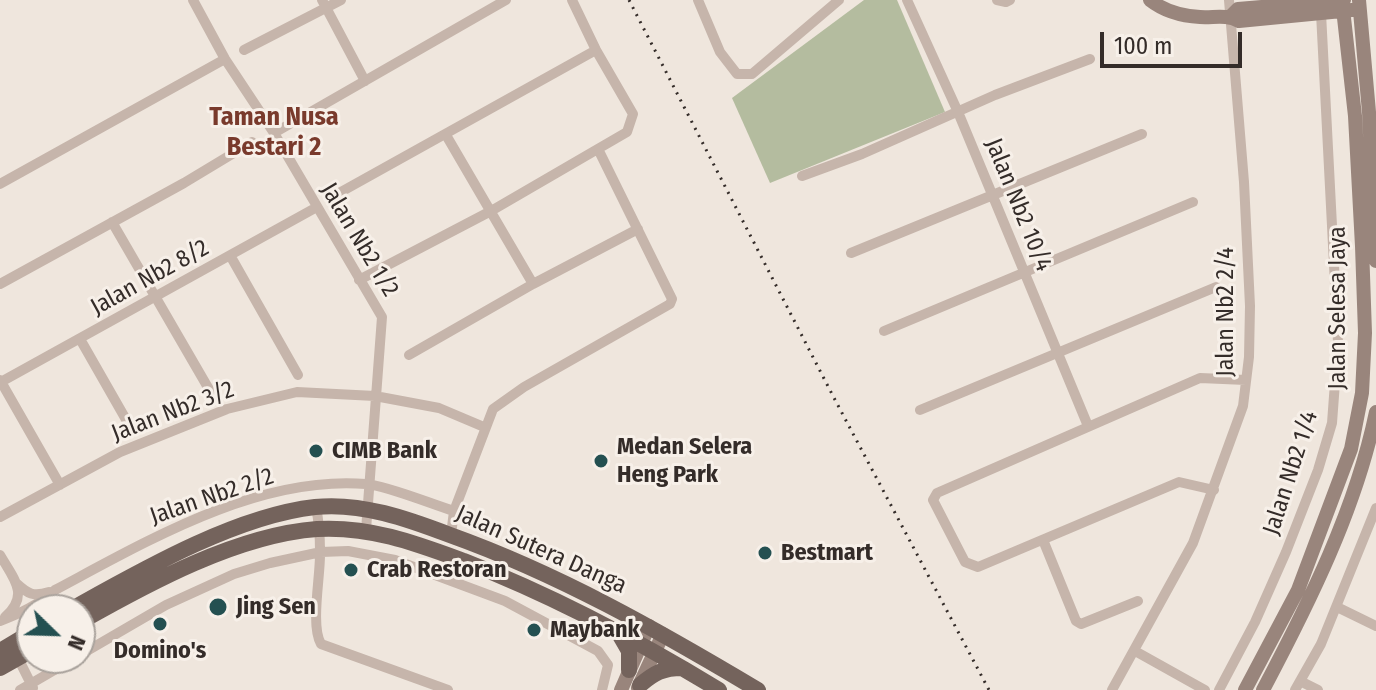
<!DOCTYPE html>
<style>
body{margin:0}
#map{position:relative;width:1376px;height:690px;overflow:hidden;background:#efe6dd;font-family:"Fira Sans Condensed",sans-serif}
canvas{display:block}
.north{position:absolute;left:16px;top:594px;width:80px;height:80px;box-sizing:border-box;background:#f7f0e9;border:2px solid #a9a29c;border-radius:50%;rotate:113deg;font-size:22px;font-weight:700;line-height:32px;text-align:center;color:#342c29}
.north::after{content:'';display:block;margin:auto;width:28px;height:36px;background:#245051;clip-path:polygon(50% 0,100% 100%,50% 72%,0 100%)}
.scale{position:absolute;left:1100px;top:32px;width:142px;height:36px;box-sizing:border-box;border:4px solid #342c29;border-top:0;padding-left:10px;font-size:24px;line-height:28px;white-space:nowrap;color:#342c29;-webkit-text-stroke:6px #f7f0e9;paint-order:stroke}
</style>
<div id="map">
<canvas width="1376" height="690"></canvas>
<div class="north">N</div>
<div class="scale">100 m</div>
</div>
<script>
const ctx = document.querySelector('canvas').getContext('2d');
ctx.lineJoin = 'round';
function paint(path, color) {
  ctx.fillStyle = color;
  ctx.fill(path, 'evenodd');
}
function strokePath(path, color, width, dash) {
  ctx.strokeStyle = color;
  ctx.lineWidth = width;
  ctx.lineCap = dash ? 'butt' : 'round';
  ctx.setLineDash(dash || []);
  ctx.stroke(path);
}
function label(font, color, halo, rows, align = 'center') {
  ctx.font = font + ' "Fira Sans Condensed",sans-serif';
  ctx.lineWidth = 6;
  ctx.setLineDash([]);
  ctx.textBaseline = 'middle';
  ctx.strokeStyle = halo;
  ctx.fillStyle = color;
  for (const [text, x, y, turn = 0] of rows) {
    ctx.save();
    ctx.translate(x, y);
    ctx.rotate((+turn || 0) * Math.PI / 180);
    ctx.textAlign = isNaN(turn) ? turn : align;
    if (halo) ctx.strokeText(text, 0, 0);
    ctx.fillText(text, 0, 0);
    ctx.restore();
  }
}
const green = new Path2D(`
 M864,0H897L945,112L770,183L732,98Z`);
const street = new Path2D(`
 M193,0L225,59L274,133L382,317L366,530
 M322,0L365,81
 M698,0L720,52L737,74H752L839,0
 M907,0L958,112L1088,426
 M997,0L1006,2L1010,0
 M244,50L341,0
 M274,133L506,0
 M446,135L533,284
 M802,176L862,154L995,95L1090,59
 M0,184L225,59
 M339,193L596,50
 M112,222L210,391
 M851,253L1142,134
 M231,257L298,375
 M359,280L491,211L627,132L633,114L596,50L572,0
 M0,284L184,183L252,142
 M884,331L1193,202
 M80,339L128,423
 M409,355L533,284L638,229
 M0,380L60,485
 M1,382L317,207
 M920,410L1216,287
 M1214,490L1179,482L978,567L965,562L933,500L937,493L1200,378L1246,380
 M316,507C319,522 320,536 320,551C321,574 310,625 321,644L448,690
 M0,517L120,452L227,409L297,392L375,396L439,408L484,427
 M451,535L454,511L493,409L524,387L670,304L672,299L598,149
 M1043,540L1076,621L1081,624L1138,601
 M0,555C14,579 30,595 5,617
 M16,583C28,594 33,597 49,592
 M1337,607L1376,626
 M0,621C21,613 38,605 55,590C147,541 258,475 366,484C388,486 431,504 454,511
 M1135,651L1205,690
 M80,655L166,605L234,574L270,563L321,552L348,551L395,560L505,601L598,651L608,665L602,690
 M18,658L33,688
 M1300,681L1318,690
 M20,690L75,658
 M1112,690L1193,543L1243,406L1249,357L1250,306L1244,182L1229,0
 M1219,690L1255,622L1286,552L1318,470L1332,423L1338,342L1321,13
 M1295,690L1321,644L1376,508`);
const secondary = new Path2D(`
 M1150,0C1164,11 1182,16 1200,17C1214,18 1226,14 1239,21L1352,10
 M1359,0L1369,112L1376,261
 M1231,16L1238,9L1344,0
 M638,688L663,634
 M621,690L649,626
 M1245,690L1298,590L1351,449L1362,393L1365,333L1362,246L1355,116L1342,0
 M1263,690C1309,603 1356,509 1376,412`);
const primary = new Path2D(`
 M70,610C140,571 235,516 315,507C361,502 408,519 450,535C559,574 659,631 758,690
 M80,622C149,583 237,535 317,529C370,526 415,543 464,561C554,596 637,640 719,690
 M618,632L629,651V670
 M0,651L32,632
 M0,668L32,650
 M640,685C654,673 663,668 682,668`);
const rail = new Path2D(`
 M629,0L833,396L989,690`);
const markers = [
 [316,451,8,"#245051"],
 [601,461,8,"#245051"],
 [765,553,8,"#245051"],
 [351,570,8,"#245051"],
 [218,607,10,"#245051"],
 [160,624,8,"#245051"],
 [534,630,8,"#245051"]
];
const streetNames = [
 ["Jalan Nb2 10/4",1018,205,68],
 ["Jalan Nb2 1/2",359,240,59],
 ["Jalan Nb2 8/2",150,278,-29],
 ["Jalan Selesa Jaya",1338,308,-90],
 ["Jalan Nb2 2/4",1226,312,-90],
 ["Jalan Nb2 3/2",173,412,-21],
 ["Jalan Nb2 1/4",1291,473,-72],
 ["Jalan Nb2 2/2",212,497,-19],
 ["Jalan Sutera Danga",541,550,24]
];
const poiNames = [
 ["Medan Selera",617,447],
 ["Heng Park",617,475],
 ["CIMB Bank",332,451],
 ["Bestmart",781,553],
 ["Crab Restoran",367,570],
 ["Jing Sen",236,607],
 ["Maybank",550,630],
 ["Domino's",160,651,"center"]
];
const neighbourhoodNames = [
 ["Taman Nusa",274,118],
 ["Bestari 2",274,148]
];
paint(green, '#b4bc9f');
strokePath(street, '#c6b5ab', 10);
strokePath(secondary, '#99857c', 14);
strokePath(primary, '#74635c', 16);
strokePath(rail, '#342c29', 3, [2, 6]);
for (const [x, y, r, color] of markers) {
  const dot = new Path2D();
  dot.arc(x, y, r, 0, 2 * Math.PI);
  ctx.fillStyle = color;
  ctx.fill(dot);
  strokePath(dot, '#f7f0e9', 3);
}
label('24px', '#342c29', '#f7f0e9', streetNames);
label('bold 24px', '#342c29', '#f7f0e9', poiNames, 'left');
label('bold 26px', '#793a2c', '#f7f0e9', neighbourhoodNames);
</script>
